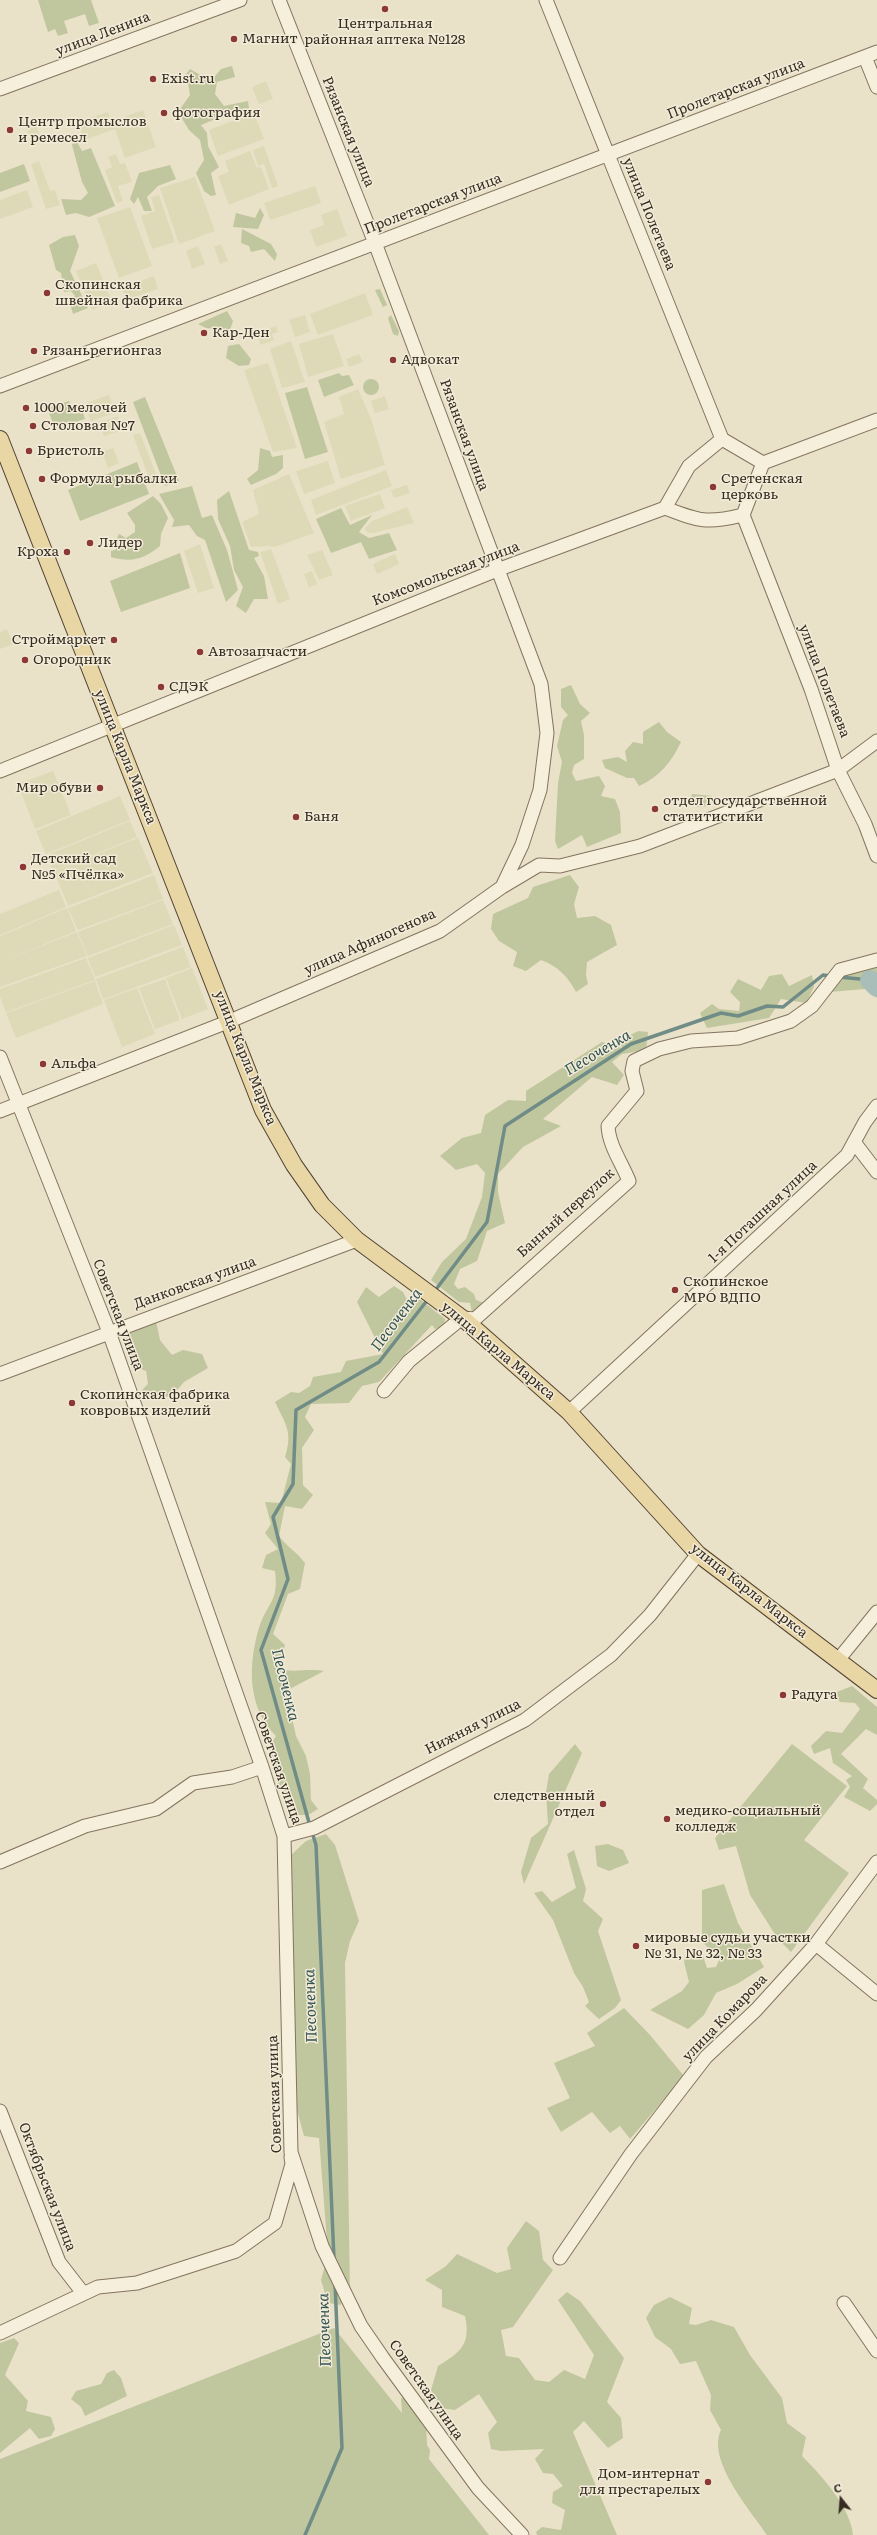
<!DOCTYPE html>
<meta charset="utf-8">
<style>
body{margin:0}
#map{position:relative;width:877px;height:2535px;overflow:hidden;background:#eae1c9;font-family:Literata,serif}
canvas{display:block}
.north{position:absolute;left:821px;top:2479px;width:40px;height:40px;-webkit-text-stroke:3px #f2ebd8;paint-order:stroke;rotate:343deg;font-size:11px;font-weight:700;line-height:16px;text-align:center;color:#362c21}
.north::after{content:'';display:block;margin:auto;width:14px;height:18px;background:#362c21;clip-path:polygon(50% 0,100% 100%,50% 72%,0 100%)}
</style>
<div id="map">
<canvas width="877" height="2535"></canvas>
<div class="north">С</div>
</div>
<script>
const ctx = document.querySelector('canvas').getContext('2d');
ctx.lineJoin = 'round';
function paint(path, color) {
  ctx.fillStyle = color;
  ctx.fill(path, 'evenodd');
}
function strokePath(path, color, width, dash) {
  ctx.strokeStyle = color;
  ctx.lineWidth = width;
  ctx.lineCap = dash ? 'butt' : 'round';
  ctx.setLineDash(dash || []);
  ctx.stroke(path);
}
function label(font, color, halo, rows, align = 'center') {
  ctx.font = font + ' Literata,serif';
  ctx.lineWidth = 3;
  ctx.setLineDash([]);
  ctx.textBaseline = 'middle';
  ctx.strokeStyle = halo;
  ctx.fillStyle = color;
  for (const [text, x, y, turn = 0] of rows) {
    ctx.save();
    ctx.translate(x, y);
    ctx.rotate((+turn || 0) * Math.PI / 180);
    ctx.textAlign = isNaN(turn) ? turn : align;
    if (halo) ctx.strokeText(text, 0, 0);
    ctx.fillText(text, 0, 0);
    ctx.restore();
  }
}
const farmland = new Path2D(`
 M266,81L273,99L259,104L252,87Z
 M143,110L156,147L125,158L115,129L84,140L78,122L108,112L111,122Z
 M254,113L264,139L218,156L209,130Z
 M34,119L40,136L31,140L24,123Z
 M264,146L278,186L272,188L264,164L258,166L253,150Z
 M250,151L257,168L261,167L269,189L229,205L218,176L229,172L225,161Z
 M116,154L120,164L125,163L132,182L118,186L123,201L117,203L105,170L112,167L108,157Z
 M39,161L50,191L55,190L60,205L46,209L31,164Z
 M195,177L215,231L179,244L160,188Z
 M315,186L321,203L270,220L264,203Z
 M27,190L33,207L0,219V200Z
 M159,195L175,242L152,249L141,216L155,211L151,197Z
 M130,207L152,266L119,278L97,218Z
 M337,209L347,236L316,247L310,230L324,225L321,215Z
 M221,244L228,261L220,264L214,247Z
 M198,246L205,264L192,269L186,251Z
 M96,263L112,302L92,310L76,271Z
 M154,276L158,289L126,300L122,288Z
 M365,293L373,315L318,335L310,314Z
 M305,315L310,332L295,337L289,320Z
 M276,326L278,332L272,334L274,340L261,345L257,335L269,331V328Z
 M333,334L344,366L308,377L299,344Z
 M291,341L305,382L282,388L270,349Z
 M359,354L363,362L349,367L346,359Z
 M268,363L297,448L273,452L244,370Z
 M358,389L371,419L385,465L341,479L324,422L344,414L339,397Z
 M109,395L115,413L91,421L84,404Z
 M385,396L389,409L375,413L371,401Z
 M118,416L122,430L104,436L99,423Z
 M140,433L160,484L152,486L133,435Z
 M113,448L119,463L108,468L102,452Z
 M328,461L335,483L304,494L296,471Z
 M386,470L392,486L316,515L311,500Z
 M289,474L314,533L275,547L268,546L251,547L242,522L259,514L253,490Z
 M407,485L410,493L394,498L391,490Z
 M380,494L385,508L351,521L345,506Z
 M407,507L414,523L373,533H368L364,529L372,521Z
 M200,544L214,588L198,593L184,551Z
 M271,549L290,599L278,604L260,552Z
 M322,550L333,575L319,580L307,555Z
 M395,554L399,564L377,574L373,564Z
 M312,571L317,584L309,587L304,574Z
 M7,629L13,644L0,649V632Z
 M53,771L71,815L35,829L18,784Z
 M120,796L130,820L46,854L36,831Z
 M130,821L137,837L53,871L47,855Z
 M138,838L153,873L68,906L54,871Z
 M154,875L163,899L78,930L68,908Z
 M59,890L66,907L0,935V914Z
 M163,900L173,924L88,956L78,932Z
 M67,908L76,931L2,962L77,932L87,956L0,987V936Z
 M174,925L182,945L95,977L88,958Z
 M183,947L191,967L103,999L96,979Z
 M86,958L95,980L6,1012L0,997V989Z
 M192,968L208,1009L182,1019L166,978Z
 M165,979L180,1020L155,1029L139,988Z
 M95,981L103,1004L16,1038L6,1013Z
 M137,988L155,1034L122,1047L104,1000Z`);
const green = new Path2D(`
 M38,0H91L99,23L89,26L85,14L64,21L68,33L58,36L55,29L48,32Z
 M232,66L235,77L217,82L215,94L224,106L248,101L249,109L224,118L218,112L213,120L201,125L207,133L208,146L219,167L211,173L216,195L211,196L204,191L196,173L204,160L200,140L189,130L178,112L190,95L188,83L183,78L190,69L211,81L221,69Z
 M75,138L82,151L91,148L115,206L89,217L76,213L66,215L61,199L81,200L88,193L82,182L72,145Z
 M24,164L30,181L0,192V173Z
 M170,165L176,179L158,186L147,197L152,211H144L138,197L134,204L130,199L139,173Z
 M260,208L264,215L258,229L233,227L236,213L255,218Z
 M242,229L271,244L277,254L275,261L264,249L251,252L249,246L241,243Z
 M75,235L79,246L70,271L88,308L73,314L69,301L75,296L71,291L64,292L61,273L56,270L49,245L63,237Z
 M380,289L387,305L383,307L375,290Z
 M227,311L233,321L230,330L206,328L198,324Z
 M391,315L399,331L398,336L393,334L388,318Z
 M239,344L251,359L249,365L239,366L226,358L228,346Z
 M339,373L342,376L349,375L354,385L324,397L318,380Z
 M363 387a8 8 0 1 1 16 0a8 8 0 1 1-16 0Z
 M307,387L328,452L305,459L285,393Z
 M145,397L179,481L165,486L133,402Z
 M69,401L74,413L82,410L85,419L55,428L47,408Z
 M260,448L270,451L272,457L283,455V468L276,474L251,485L247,479L258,470Z
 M137,462L149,494L80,521L68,490Z
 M192,486L202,518L212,515L227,550L238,590L226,602L205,540L197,536L189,525L172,527L174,520L159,494Z
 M229,491L249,550L258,552L259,556L254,558L264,576L268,599H254L246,613L236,606L243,587L234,570L230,546L218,519L217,500Z
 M153,496L161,504L168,518L161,534L160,546C144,559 132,563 111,557V551L115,550L120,544L117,538L119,534L126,538L135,532V525L127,513Z
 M341,508L350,525L372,515L359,532L369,538L389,533L397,550L369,559L361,542L331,553L316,519Z
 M180,553L190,588L121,612L110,581Z
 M571,685L580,704L590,713L581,721L584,735V759L574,765L572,773L576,781L599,776L605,786L601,796L615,799L620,812L621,833L587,847L582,835L558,849L555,841L558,783L562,762L557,746L563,720L568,715L561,707V689Z
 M659,722L667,732L681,742C671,763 659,777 639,786L634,778H627L605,768L602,760L618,757L627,762L625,751L633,742L643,744V732Z
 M692,794L712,796L711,806L698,807L690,802Z
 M570,875L579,887L574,904L577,918L595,916L611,925L617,945L587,962L586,975L588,984L576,992C568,977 558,966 541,960L526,971L513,966L517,952L499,941L491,929L493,914L528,898L533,887Z
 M848,961L866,970L877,966V998L865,989L830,992L836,966Z
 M782,974L789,986L812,975L814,987L806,1003L781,999L769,1018L707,1028L700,1013L712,1004L719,1009L739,1011L740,1002L730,992L738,979L761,990L769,976Z
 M638,1031L648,1032L646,1050L622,1054L612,1062L624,1075L617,1085L592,1077L543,1119L561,1126L523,1147L498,1174V1192L505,1223L487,1231L477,1261L460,1269L454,1284L458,1289L465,1287L474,1294L476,1300L484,1303L472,1313L470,1303L459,1302L431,1280L442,1262L466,1239L482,1197L485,1173L477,1164L456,1170L440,1156L462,1138L481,1133L485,1115L508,1100L526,1101V1091L602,1042L622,1048L619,1041Z
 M394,1286L403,1292L407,1300H421L445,1319L444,1326L435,1329L432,1325L379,1382L362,1386L349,1403L311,1404L305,1417L314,1430L302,1448L303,1485L313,1495L302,1509L285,1506L279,1536C287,1547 297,1552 305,1563L300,1589L288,1594L273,1634L285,1645L279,1669C295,1673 308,1668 324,1671L286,1691L296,1736L306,1756L310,1774L311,1800L318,1809L308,1815H295L277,1781L269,1747L276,1736C247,1708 248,1664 259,1628C267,1602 279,1603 275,1571L262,1568L266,1555L278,1549L265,1533L271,1524L265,1502L281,1503L291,1464L285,1457C293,1432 286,1425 275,1402L291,1392L299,1393L310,1386L313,1377L341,1372L346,1361L383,1354L357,1302L366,1287L379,1297Z
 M156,1321L160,1340L172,1355L183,1350L202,1354L208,1368L184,1382L172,1396L147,1399L142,1390L148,1384L146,1371L133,1366L126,1339L128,1331Z
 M852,1686L877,1707V1735L866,1729L841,1754L868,1779L863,1788L877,1800V1804L870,1811L844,1797L850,1787L846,1780L852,1776L833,1763L830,1748L814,1754L811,1746L826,1731L842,1733L860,1709L855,1703L840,1702L834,1693Z
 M575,1744L582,1753L524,1884L521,1872L531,1838L548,1824L546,1792L549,1774Z
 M792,1744L847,1786L804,1840L849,1873L791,1952L778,1939L750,1895L736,1846L719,1850L715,1838Z
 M326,1834L335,1845L359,1921L350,1941L345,1963L350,2295L340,2305L328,2303L321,2280L328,2254L319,2138L304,2136L296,2106L290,1856L306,1841Z
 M608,1844L623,1850L629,1863L609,1871L597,1866L595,1846Z
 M574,1850L586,1889L583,1901L603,1919L598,1931L621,2000L615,2008L599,2019L585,2006L589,2002L583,1987L574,1973L553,1920L534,1893L542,1891L552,1902L576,1888L567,1854Z
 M724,1884L738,1923L764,1967L737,1984L716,1993L704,2015L688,2029L650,2010L682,1991L689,1982L684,1962L685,1956H703L707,1968L716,1967L720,1958L702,1942V1890Z
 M624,2008L650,2035L684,2076L630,2139L620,2126L610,2133L592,2112L561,2132L547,2108L570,2098L554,2063L595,2046L587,2033Z
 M526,2221L539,2231L543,2260L553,2270L513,2327L501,2330L506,2356L519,2358L535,2380L549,2382L564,2370L585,2379L594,2355L558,2300L567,2292L580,2301L624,2358L607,2402L621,2418L623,2438L608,2448L584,2421L573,2432L617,2535H537L536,2532L542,2527L561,2530L565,2510L552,2503L553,2492L563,2486L553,2474L543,2473L535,2459L544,2449L501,2451L491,2449L488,2433L497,2422L479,2394L455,2410L440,2408L431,2390L438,2366C461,2352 471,2344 465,2316L442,2307V2290L425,2280L446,2266L457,2254L497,2273L511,2269L507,2248Z
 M670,2297L692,2308L689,2324L696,2325L711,2320L734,2327L750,2355L782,2398L787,2423L806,2437L802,2456C821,2475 851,2508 853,2535H767C751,2511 706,2460 721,2430L710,2410L711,2395L696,2361L680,2364L671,2349L655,2337L646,2318L654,2305Z
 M334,2328L402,2413L401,2398L425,2399L427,2445L430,2450L429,2459L489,2535H0V2459Z
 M14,2338L19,2343L5,2375L28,2401L26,2411L51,2417L55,2429L51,2436L39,2439L30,2428L0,2453V2343Z
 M114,2370L121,2378L127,2396L85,2416L81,2407L71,2399L76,2391L101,2384L107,2373Z`);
const stream = new Path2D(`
 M839,977L870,980L877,978
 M434,1292L487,1222L505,1126L631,1044L721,1013L738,1016L767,1006L783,1007L823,975L831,976
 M310,1826L261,1650L288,1579L273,1517L293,1484L296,1410L379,1362L429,1298
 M312,1832L316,1845L334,2259
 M305,2535L342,2448L335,2283`);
const river = new Path2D(`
 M870,980L877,987`);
const minor = new Path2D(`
 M279,0L375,243L541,684L547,733L540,790L522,845L502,887
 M546,0L722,439
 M865,57L877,87
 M0,89L240,0
 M0,386L877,52
 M722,439L763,463
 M665,508L689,466L722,439
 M743,515L811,689L838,770L865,824L877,856
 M743,515L763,463L877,420
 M0,771L497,570L665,508C699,521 706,524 743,515
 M0,1057L109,1332L262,1767L284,1836L291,2152L322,2246L361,2326L383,2358L478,2488L522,2535
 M0,1111L230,1021L440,931L502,887L539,865L560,866L640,846L838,770L877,741
 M854,1142L877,1172
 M0,1374L357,1240
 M384,1391L409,1361L462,1318L475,1319L629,1181C622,1163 609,1146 608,1126L637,1091L632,1071L634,1061L659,1049L691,1041L738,1038L791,1021L812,1006L840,970L877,960
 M569,1412L847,1155L865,1122L877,1106
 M838,1660L877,1612
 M284,1836L314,1828L525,1720L611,1655L650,1615L698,1554
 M0,1862L85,1826L156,1809L193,1783L232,1777L262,1767
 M816,1944L877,1994
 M0,2111L59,2262L83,2293
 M560,2258L631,2154L706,2057L756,2010L816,1944L877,1862
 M844,2303L877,2351
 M0,2333L98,2287L137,2283L236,2251L275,2223L292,2164L291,2157`);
const major = new Path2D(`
 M0,439L263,1110L294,1165L322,1205L357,1240L466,1321L569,1412L698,1554L877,1690`);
const markers = [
 [385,9,4,"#8c3936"],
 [234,39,4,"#8c3936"],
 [153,79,4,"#8c3936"],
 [164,113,4,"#8c3936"],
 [10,130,4,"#8c3936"],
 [47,293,4,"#8c3936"],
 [204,333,4,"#8c3936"],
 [34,351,4,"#8c3936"],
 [393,360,4,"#8c3936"],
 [26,408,4,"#8c3936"],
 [33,426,4,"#8c3936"],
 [29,451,4,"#8c3936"],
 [42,479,4,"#8c3936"],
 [713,487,4,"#8c3936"],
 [90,543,4,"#8c3936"],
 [67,552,4,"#8c3936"],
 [114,640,4,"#8c3936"],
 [200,652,4,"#8c3936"],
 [25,660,4,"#8c3936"],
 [161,687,4,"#8c3936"],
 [100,788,4,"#8c3936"],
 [655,809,4,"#8c3936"],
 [296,817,4,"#8c3936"],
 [23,867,4,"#8c3936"],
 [43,1064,4,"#8c3936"],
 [675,1290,4,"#8c3936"],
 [72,1403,4,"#8c3936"],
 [783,1695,4,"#8c3936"],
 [603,1804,4,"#8c3936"],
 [667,1819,4,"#8c3936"],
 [636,1946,4,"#8c3936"],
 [708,2482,4,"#8c3936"]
];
const poiNames = [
 ["Центральная",385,24,"center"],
 ["районная аптека №128",385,40,"center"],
 ["Магнит",242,39],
 ["Exist.ru",161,79],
 ["фотография",172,113],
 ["Центр промыслов",18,122],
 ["и ремесел",18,138],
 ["Скопинская",55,285],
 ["швейная фабрика",55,301],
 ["Кар-Ден",212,333],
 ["Рязаньрегионгаз",42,351],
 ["Адвокат",401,360],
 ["1000 мелочей",34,408],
 ["Столовая №7",41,426],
 ["Бристоль",37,451],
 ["Формула рыбалки",50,479],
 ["Сретенская",721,479],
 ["церковь",721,495],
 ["Лидер",98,543],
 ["Кроха",59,552,"right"],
 ["Строймаркет",106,640,"right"],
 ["Автозапчасти",208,652],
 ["Огородник",33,660],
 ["СДЭК",169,687],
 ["Мир обуви",92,788,"right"],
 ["отдел государственной",663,801],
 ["статитистики",663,817],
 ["Баня",304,817],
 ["Детский сад",31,859],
 ["№5 «Пчёлка»",31,875],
 ["Альфа",51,1064],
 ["Скопинское",683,1282],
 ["МРО ВДПО",683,1298],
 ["Скопинская фабрика",80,1395],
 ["ковровых изделий",80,1411],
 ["Радуга",791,1695],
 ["следственный",595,1796,"right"],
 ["отдел",595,1812,"right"],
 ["медико-социальный",675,1811],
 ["колледж",675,1827],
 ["мировые судьи участки",644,1938],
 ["№ 31, № 32, № 33",644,1954],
 ["Дом-интернат",700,2474,"right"],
 ["для престарелых",700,2490,"right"]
];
const streetNames = [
 ["улица Ленина",103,34,-21],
 ["Пролетарская улица",736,89,-21],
 ["Рязанская улица",348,132,68],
 ["Пролетарская улица",433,204,-21],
 ["улица Полетаева",649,214,68],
 ["Рязанская улица",464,435,70],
 ["Комсомольская улица",446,574,-21],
 ["улица Полетаева",824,681,69],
 ["улица Карла Маркса",125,757,68],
 ["улица Афиногенова",370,942,-24],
 ["улица Карла Маркса",245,1058,68],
 ["1-я Поташная улица",763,1212,-43],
 ["Банный переулок",566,1213,-42],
 ["Данковская улица",195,1283,-20],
 ["Советская улица",118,1315,69],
 ["улица Карла Маркса",498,1351,40],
 ["улица Карла Маркса",749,1591,38],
 ["Нижняя улица",473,1727,-27],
 ["Советская улица",278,1768,71],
 ["улица Комарова",725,2018,-46],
 ["Советская улица",275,2094,-92],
 ["Октябрьская улица",47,2187,69],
 ["Советская улица",426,2390,55]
];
const waterNames = [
 ["Песоченка",598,1053,-31],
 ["Песоченка",397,1320,-53],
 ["Песоченка",285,1685,76],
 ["Песоченка",311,2006,-92],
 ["Песоченка",325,2330,-92]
];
paint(farmland, '#dedab7');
paint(green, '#c0c79e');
strokePath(stream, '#708c86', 3.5);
strokePath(river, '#a9beb9', 20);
strokePath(minor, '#84745f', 15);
strokePath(major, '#524333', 18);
strokePath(minor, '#f5efdb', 13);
strokePath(major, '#e8d6a5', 16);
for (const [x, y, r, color] of markers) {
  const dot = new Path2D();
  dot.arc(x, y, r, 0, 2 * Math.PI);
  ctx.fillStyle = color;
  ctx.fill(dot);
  strokePath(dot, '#f2ebd8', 1.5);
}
label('14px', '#362c21', '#f2ebd8', poiNames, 'left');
label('14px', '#362c21', '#f2ebd8', streetNames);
label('italic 15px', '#325453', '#f2ebd8', waterNames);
</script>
